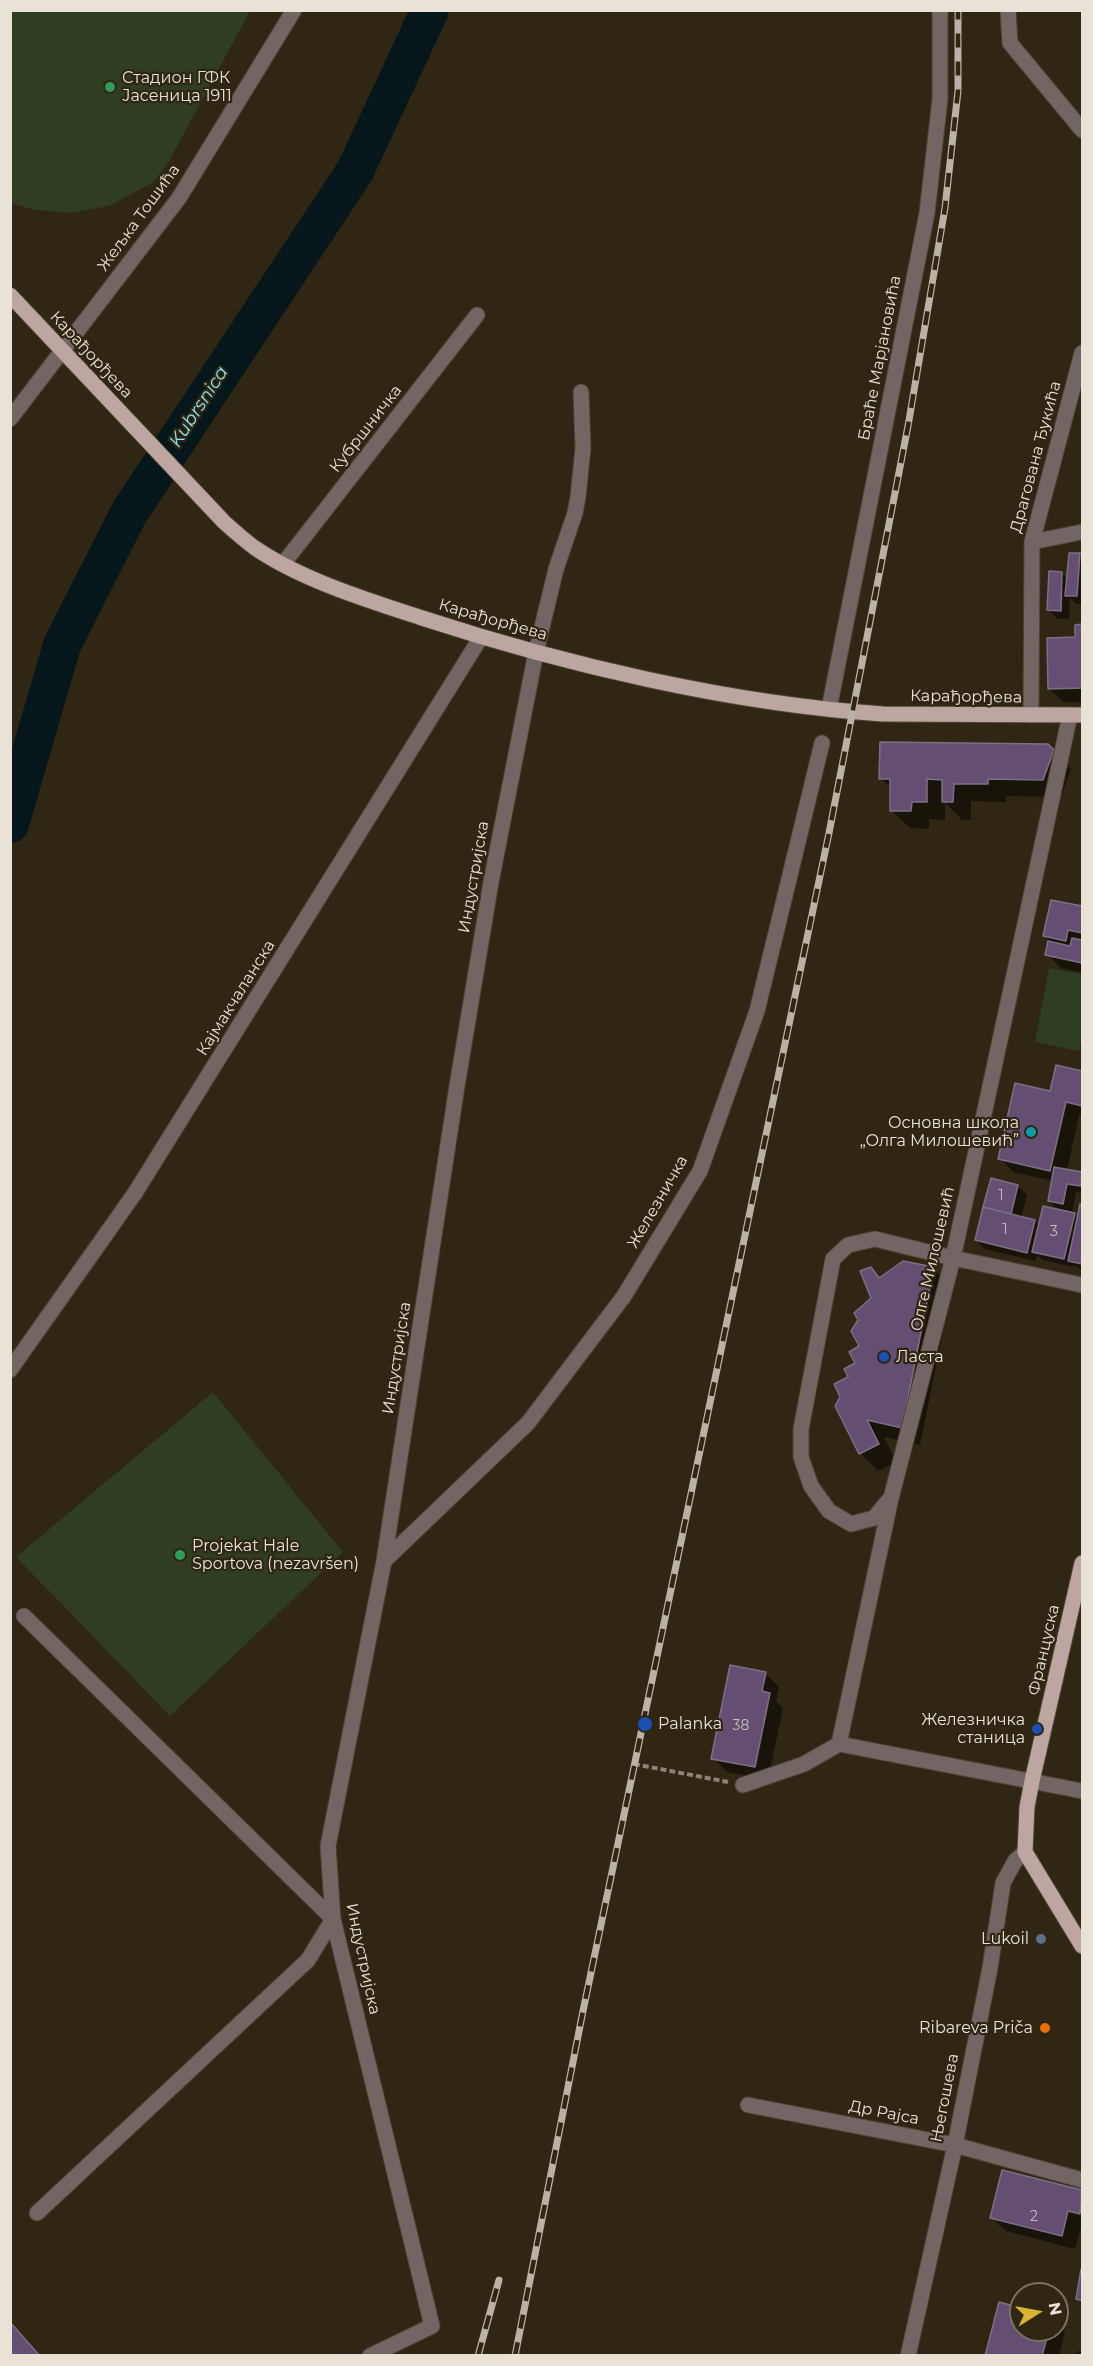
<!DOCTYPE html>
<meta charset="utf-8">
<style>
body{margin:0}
#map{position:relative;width:1093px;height:2366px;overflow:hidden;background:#2f2613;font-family:Montserrat,sans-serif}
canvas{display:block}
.frame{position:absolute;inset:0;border:12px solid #e8e2d7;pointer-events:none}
.north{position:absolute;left:1009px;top:2282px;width:60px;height:60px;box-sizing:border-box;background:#2f2613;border:2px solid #797161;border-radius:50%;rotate:79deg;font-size:16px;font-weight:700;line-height:24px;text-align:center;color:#e8e2d7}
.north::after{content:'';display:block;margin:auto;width:21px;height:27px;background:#dab333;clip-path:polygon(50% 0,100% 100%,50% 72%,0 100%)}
</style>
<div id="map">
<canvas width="1093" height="2366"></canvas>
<div class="frame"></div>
<div class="north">N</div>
</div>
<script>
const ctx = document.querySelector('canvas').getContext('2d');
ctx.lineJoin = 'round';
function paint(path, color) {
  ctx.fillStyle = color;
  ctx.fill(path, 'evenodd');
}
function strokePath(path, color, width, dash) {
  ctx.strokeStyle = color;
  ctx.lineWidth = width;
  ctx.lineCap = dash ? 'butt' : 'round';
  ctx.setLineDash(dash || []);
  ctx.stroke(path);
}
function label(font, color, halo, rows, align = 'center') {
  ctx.font = font + ' Montserrat,sans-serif';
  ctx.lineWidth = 4.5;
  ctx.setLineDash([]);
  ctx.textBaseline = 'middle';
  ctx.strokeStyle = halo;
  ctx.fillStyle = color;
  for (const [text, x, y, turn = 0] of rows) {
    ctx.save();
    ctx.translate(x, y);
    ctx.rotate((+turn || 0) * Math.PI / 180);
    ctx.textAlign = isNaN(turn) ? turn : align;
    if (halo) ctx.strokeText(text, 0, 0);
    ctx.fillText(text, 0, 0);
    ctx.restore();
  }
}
const green = new Path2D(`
 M10,11L11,10L250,11L168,163L154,182L109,206L71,213L35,210L11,203Z
 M1049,968L1082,974V1032L1079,1051L1035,1042Z
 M213,1392L343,1552L170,1716L16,1557Z`);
const shadow = new Path2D(`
 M1079,555L1082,558V604H1076L1070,598L1069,619H1058L1049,610L1061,573L1068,580Z
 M1077,626H1082V702H1063L1049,688L1077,639Z
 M1048,746L1071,769L1061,797L1006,796V802L971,801V820H962L945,802V820L929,819V829L910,828L891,810L892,789L881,778Z
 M1052,902L1082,908V973L1061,968L1047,954L1053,944L1045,936Z
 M1057,1067L1082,1073V1116L1079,1115L1067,1170L1082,1173V1193L1076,1192L1072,1214L1078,1218L1082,1207V1270L1074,1265L1073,1267L1043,1260L1037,1255L1036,1261L985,1249L976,1240L1018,1186L1027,1195L1021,1218L1035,1221L1040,1226L1060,1211L1049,1201L1053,1181L1013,1172L1000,1158L1051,1093Z
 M870,1269L880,1279L934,1269L952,1287L920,1445L884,1437L896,1462L878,1471L860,1453L850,1378L857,1364L872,1298Z
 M765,1673L779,1687L776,1701L783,1708L768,1780L727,1772L713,1758Z
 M1003,2172L1082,2192V2224L1075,2249L1006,2231L992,2218Z
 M1082,2271V2304L1077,2299Z
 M1021,2310V2330H1057V2324L1065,2332L1059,2356H987Z
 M1077,2351L1082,2353V2356H1076Z`);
const river = new Path2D(`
 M10,824L62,645L129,513L355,171L430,10`);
const building = new Path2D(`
 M1069,553H1080L1077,596H1065Z
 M1049,571L1062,572L1061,611L1047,610Z
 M1082,624V688L1048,689L1047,638L1075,637V625Z
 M880,742L1048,744L1054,750L1043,780L988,779V784H954L953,802H942V780L927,779V802H912L911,811H890V779H879Z
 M1051,900L1082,906V933L1068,930L1066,941L1043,936Z
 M1072,938L1082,940V963L1045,955L1048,941L1070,946Z
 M1056,1065L1082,1071V1106L1066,1102L1050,1171L998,1159L1015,1083L1050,1091Z
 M1054,1167L1082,1172L1081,1186L1067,1184L1063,1204L1048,1201Z
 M991,1178L1018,1185L1011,1214L983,1207Z
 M1080,1204L1082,1205V1264L1068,1261Z
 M1043,1206L1075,1213L1064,1259L1032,1252Z
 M983,1207L1035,1220L1027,1253L975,1240Z
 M903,1261L934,1267L902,1428L867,1420L879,1444L859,1454L835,1406L840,1397L834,1384L848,1377L844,1369L855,1363L849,1352L859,1346L851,1331L858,1320L854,1313L871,1298L860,1271L871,1267L879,1278Z
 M730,1665L766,1672L762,1691L770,1693L755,1767L711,1759Z
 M1002,2170L1082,2190L1080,2214L1068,2211L1062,2236L990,2218Z
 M1081,2269H1082V2301L1076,2299Z
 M999,2302L1021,2308V2330H1049L1042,2356H985Z
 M10,2322L40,2356H10Z`);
const path = new Path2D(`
 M634,1764L728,1782`);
const minor = new Path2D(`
 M1008,10L1010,43L1082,130
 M10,419L179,198L294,10
 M1032,542L1082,532
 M283,564L477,315
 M829,709L927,213L940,99V10
 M1031,715L1032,542L1082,353
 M10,1370L135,1193L481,637
 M888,1501L874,1518L851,1524L829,1511L811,1486L801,1457V1429L833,1259L848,1245L875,1239L953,1258L1082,1285
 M384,1561L528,1423L624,1296L700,1171L757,1011L822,743
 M24,1616L333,1919L308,1960L37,2213
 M839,1744L1082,1791
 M743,1785L804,1764L839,1744L891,1498L953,1258L1070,715
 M748,2105L955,2145L1082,2180
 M370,2356L432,2326L333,1919L328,1846L384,1561L457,1086L491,882L536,652L556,569L575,513L578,497L583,448L581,392
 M908,2356L955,2145L990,1968L1003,1883L1015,1861L1025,1852`);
const major = new Path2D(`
 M10,295L224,522C234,531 244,540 255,548C302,580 367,600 422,618C566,665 732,704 883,714L1082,715
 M1082,1563L1032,1781L1027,1807L1025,1852L1082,1946`);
const rail = new Path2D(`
 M478,2356L499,2280
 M515,2356L583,2011L829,833L908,426L945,208L958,91V10`);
const markers = [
 [110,87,6,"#2e9e5b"],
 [1031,1132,6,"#0f9aa8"],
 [884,1357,6,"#1a4fb4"],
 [180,1555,6,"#2e9e5b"],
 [645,1724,8,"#1a4fb4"],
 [1037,1729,6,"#1a4fb4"],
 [1041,1939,6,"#5c6f8a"],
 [1045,2028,6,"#e8710a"]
];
const numberNames = [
 ["1",1001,1196],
 ["1",1005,1230],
 ["3",1054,1232],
 ["38",741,1726],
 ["2",1034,2217]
];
const poiNames = [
 ["Стадион ГФК",122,78],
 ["Јасеница 1911",122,96],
 ["Основна школа",1019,1123,"right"],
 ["„Олга Милошевић”",1019,1141,"right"],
 ["Ласта",896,1357],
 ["Projekat Hale",192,1546],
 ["Sportova (nezavršen)",192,1564],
 ["Железничка",1025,1720,"right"],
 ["станица",1025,1738,"right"],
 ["Palanka",658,1724],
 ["Lukoil",1029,1939,"right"],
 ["Ribareva Priča",1033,2028,"right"]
];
const streetNames = [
 ["Жељка Тошића",139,218,-54],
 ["Карађорђева",91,355,47],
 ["Браће Марјановића",880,358,-79],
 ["Кубршничка",366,429,-52],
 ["Драгована Ђукића",1036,457,-75],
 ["Карађорђева",493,620,16],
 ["Карађорђева",966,697,1],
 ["Индустријска",474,877,-80],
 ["Кајмакчаланска",236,998,-58],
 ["Железничка",658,1202,-60],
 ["Олге Милошевић",933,1259,-77],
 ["Индустријска",397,1358,-81],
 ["Француска",1044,1650,-77],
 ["Индустријска",363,1959,78],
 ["Његошева",945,2098,-79],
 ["Др Рајса",884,2113,11]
];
const waterNames = [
 ["Kubrsnica",199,407,-57]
];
paint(green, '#2f3d21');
paint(shadow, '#0007');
strokePath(river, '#05171a', 38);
paint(building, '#644e72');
strokePath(building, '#7b7084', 1.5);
strokePath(minor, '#4d4432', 17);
strokePath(major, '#4d4432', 17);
strokePath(path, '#8c8576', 4, [6, 3]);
strokePath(minor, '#726665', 15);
strokePath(major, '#bda5a2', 15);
strokePath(rail, '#b9b2a5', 7);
strokePath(rail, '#2f2613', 4.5, [14]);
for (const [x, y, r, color] of markers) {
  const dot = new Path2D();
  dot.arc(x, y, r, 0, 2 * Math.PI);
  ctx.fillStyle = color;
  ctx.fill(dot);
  strokePath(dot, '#2f2613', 2);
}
label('14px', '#c7bdbe', null, numberNames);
label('16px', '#e8e2d7', '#2f2613', poiNames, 'left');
label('16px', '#e8e2d7', '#2f2613', streetNames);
label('italic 18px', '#85e5f5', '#2f2613', waterNames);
</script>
